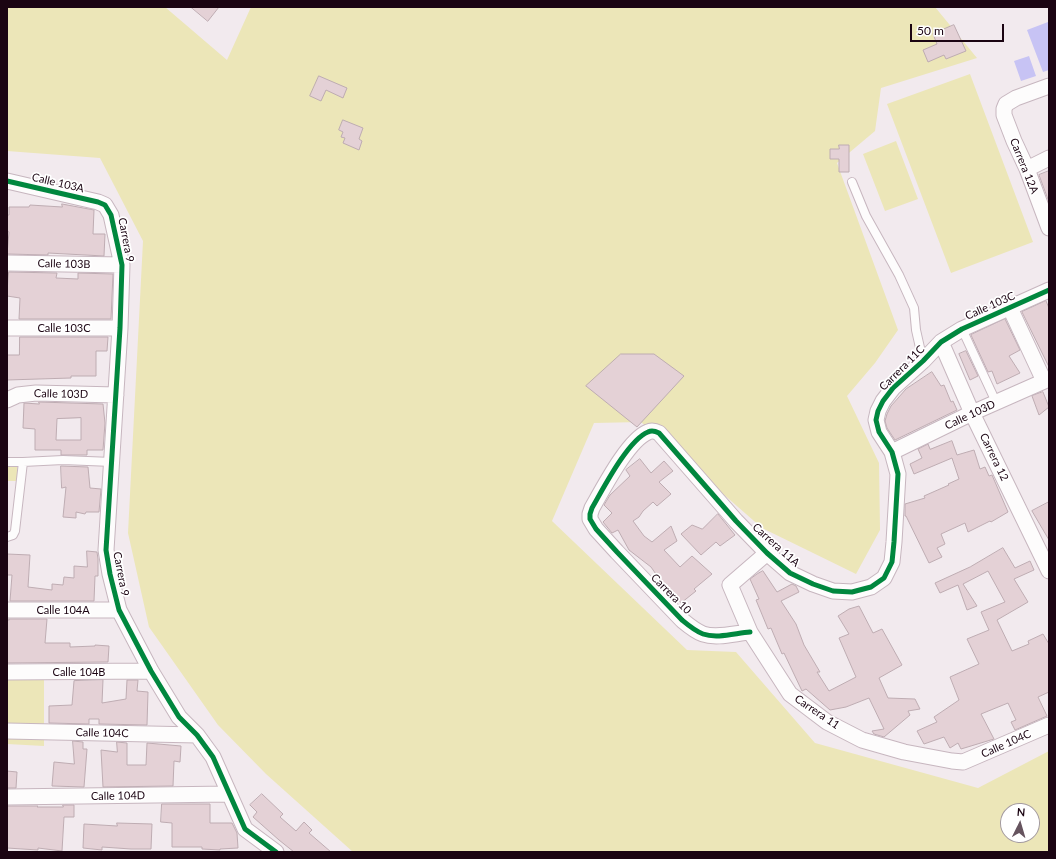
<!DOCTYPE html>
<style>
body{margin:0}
#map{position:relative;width:1056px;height:859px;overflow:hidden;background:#f2eaee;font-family:Lato,sans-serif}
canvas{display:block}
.frame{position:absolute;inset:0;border:8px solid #1b0412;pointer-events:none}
.north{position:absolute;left:1000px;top:803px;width:40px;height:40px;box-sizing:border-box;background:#fff;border:1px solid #a49ba0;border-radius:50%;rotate:5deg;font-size:11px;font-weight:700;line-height:16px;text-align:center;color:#1b0412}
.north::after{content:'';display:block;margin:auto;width:14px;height:18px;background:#66545f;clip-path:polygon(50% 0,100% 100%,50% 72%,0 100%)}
.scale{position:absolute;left:910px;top:24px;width:94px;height:18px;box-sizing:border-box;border:2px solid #1b0412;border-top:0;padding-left:5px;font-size:12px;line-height:14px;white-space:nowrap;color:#1b0412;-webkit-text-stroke:3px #fff;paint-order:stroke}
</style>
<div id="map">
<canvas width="1056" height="859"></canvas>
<div class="frame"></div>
<div class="north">N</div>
<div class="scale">50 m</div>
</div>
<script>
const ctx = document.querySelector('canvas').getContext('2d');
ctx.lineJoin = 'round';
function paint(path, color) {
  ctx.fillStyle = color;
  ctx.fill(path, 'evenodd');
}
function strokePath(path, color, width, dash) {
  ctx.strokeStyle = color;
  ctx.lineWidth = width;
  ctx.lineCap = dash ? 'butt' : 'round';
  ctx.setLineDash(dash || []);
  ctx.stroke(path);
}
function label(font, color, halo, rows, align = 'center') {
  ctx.font = font + ' Lato,sans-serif';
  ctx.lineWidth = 3.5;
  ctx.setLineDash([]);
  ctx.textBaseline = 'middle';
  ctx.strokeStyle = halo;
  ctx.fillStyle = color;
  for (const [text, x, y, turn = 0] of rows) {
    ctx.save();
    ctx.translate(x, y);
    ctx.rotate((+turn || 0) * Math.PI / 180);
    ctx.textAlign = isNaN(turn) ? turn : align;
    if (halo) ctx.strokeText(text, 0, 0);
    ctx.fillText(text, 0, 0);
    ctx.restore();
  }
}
const green = new Path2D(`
 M7,7H165L227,60L251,7H935L977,58L881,88L875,131L837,163L898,330L875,363L847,396L879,463L880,530L856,574L762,528L641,422L594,423L552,521L687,650L736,652L815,743L978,788L1049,751V852H353L266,774L218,725L149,627L128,533L143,241L100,158L7,151ZM1008,811H1032V835H1008Z
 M970,74L1033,242L951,273L887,104Z
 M896,141L918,199L885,211L863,154Z
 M7,463L17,465L18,480L16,481H7Z
 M7,673H44V746L7,744Z`);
const water = new Path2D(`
 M1048,22L1049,70L1043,72L1027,30Z
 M1029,56L1036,76L1021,81L1014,61Z`);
const building = new Path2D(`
 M191,7H219L208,21Z
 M954,25L966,51L946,59L944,55L928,62L923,50L937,44L933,34Z
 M319,76L347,88L343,98L326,90L321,101L310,96Z
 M343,120L363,128L359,139L362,141L359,150L343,143L345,138L341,137L343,132L339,130Z
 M839,145H849V172H839V159H830V149H839Z
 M1049,171V202L1039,175Z
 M62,204L94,210L93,234H105L104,256L48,253V255L7,254L9,232L7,231V215H9V207H29L30,205L62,207Z
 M9,272L57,273L56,278L78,279V273L113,274L111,319H19L20,298L7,296Z
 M1046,301L1049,308V367L1022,312Z
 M1005,319L1020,350L1009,356L1020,373L997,384L992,371L988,372L971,335Z
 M20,337H108L107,351H96V376H71V378L7,380V355H19Z
 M966,351L978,376L970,380L959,354Z
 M621,354H654L684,376L637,427L586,386Z
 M932,372L941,386L944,385L951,402L953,401L957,410L895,440L887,428L885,421L887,414L891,406L906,389Z
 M1043,392L1049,407L1039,415L1032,396Z
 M39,402L103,404L105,423L103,450H87V455H61V450H35V429L23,428L24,403L39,404ZM81,418V440H56L57,419Z
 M952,441L957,455L974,450L980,469L985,467L989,476L992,475L1008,512L991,522L990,521L968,532L965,523L941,534L945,544L937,548L942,557L929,563L906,516H905V504L925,498L924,496L949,485L948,484L959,479L952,458L914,474L910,464L922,458L918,449L928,444L930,449Z
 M640,459L651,473L664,461L673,471L659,482L671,494L657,506L653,502L643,511L639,517L633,521L644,536L652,542L671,526L677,541L664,550L680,567L692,556L712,574L694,589L696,591L681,603L671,590L669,593L651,567L629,550L618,530L612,533L603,522L612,513L604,505L610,495L630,476L626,470Z
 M61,466L88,467L90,488L101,489L99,512H86L85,514L76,512V518L63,517L66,487L62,488Z
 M1049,502V540L1032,511Z
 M718,514L735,535L720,546L716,542L701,555L681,534L692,525L702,529Z
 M1003,548L1015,568L1030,561L1034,570L1014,579L1028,602L997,620L1012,651L1029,644L1028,641L1043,634L1049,644V692L1038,697L1047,716L1015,730L1011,722L1016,720L1008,703L981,714L994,739L961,749L958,743L950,748L944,737L924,744L917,731L937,722L934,717L959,700L950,677L979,664L967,639L989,630L981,612L1005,602L988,571L963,584L977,606L967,610L958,585L940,593L935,583L970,567Z
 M87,551L97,552L98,559V576H95L94,601H10L12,575H7V554L30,555L28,587L52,590V584L63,585L64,577L74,578V566L87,567Z
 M763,571L777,592L792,584L796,586L799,592L781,601L796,624L804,645L820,672H817L829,691L856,677L839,638L849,634L838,616L849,609L859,606L873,633L882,629L902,665L879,678L888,698L915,699L920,709L908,711L910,715L884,737L874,734L872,731L884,729L869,698L846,707L830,710L806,689L802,691L784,653L782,654L771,628L768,629L756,600L759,599L750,579L757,574Z
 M9,619H47L45,643H70V647L95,646V645L109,646L108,662L7,663V620H9Z
 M103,680L102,703L126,699L127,680H138L137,691L148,692L147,725L99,724V719H89V724L49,723V706L72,705L74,681Z
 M73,741L83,742V749H87L84,787L52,786L54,762L74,764Z
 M117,742L127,743V765H146L147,743L181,746L180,762L174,761L173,786L103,787L101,750L117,752Z
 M7,771L17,772L16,788H7Z
 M262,794L283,814L280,817L296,831L304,822L312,830L309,833L331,852H294L279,840L253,817L257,812L250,805Z
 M162,804H210V823H232L237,833L238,848L220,849V850L202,849V847H172V823L161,822Z
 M63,805H74V817H64L62,851L38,848V850L7,848V806H38L37,807H63Z
 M117,823L152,824L151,849H131L102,847V850L83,848L84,824L117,826Z`);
const service = new Path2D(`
 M852,182L866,216L899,275L914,308L916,330L923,361
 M962,329L996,402
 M7,462H23L15,531L13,535L7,537
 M23,462L63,460L112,462`);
const minor = new Path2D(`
 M1049,86L1016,98L1006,104L1004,109V115L1014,141L1027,169L1049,228
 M1027,169L1049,158
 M7,181L98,202L105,205L111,215L122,265L120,328L106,550L110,574L119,610L151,671L179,717L197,735L213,757L245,829L276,852
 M7,263L122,265
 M1010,308L1044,381
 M7,328H120
 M941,342L972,413L1049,571
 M7,400L18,395L36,393L116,395
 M892,452L972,413L1049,379
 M767,553L730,585L750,632L790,694L827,722L862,740L904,752L952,761L963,762L1049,725
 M7,610H119
 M750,632C736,633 717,639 703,634C695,631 688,625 682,620L617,552L596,529L590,519V514L592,508C603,489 628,440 648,432C652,430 655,431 659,433L736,521L767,553L790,573L813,584L833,591L852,592L871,587L884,578L892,562L894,542L898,474L892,452L879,432L876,420L878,411L883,401L893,388L923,361L941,342L962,329L1049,290
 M7,672L151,671
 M7,731L197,735
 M7,797L229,794`);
const cycleway = new Path2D(`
 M7,181L98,202L105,205L111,215L122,265L120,328L106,550L110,574L119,610L151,671L179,717L197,735L213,757L245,829L276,852
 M750,632C736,633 717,639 703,634C695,631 688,625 682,620L617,552L596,529L590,519V514L592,508C603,489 628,440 648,432C652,430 655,431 659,433L736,521L767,553L790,573L813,584L833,591L852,592L871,587L884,578L892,562L894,542L898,474L892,452L879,432L876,420L878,411L883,401L893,388L923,361L941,342L962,329L1049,290`);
const streetNames = [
 ["Carrera 12A",1024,166,68],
 ["Calle 103A",58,183,13],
 ["Carrera 9",126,240,79],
 ["Calle 103B",64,264,1],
 ["Calle 103C",990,306,-24],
 ["Calle 103C",64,328],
 ["Carrera 11C",902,368,-45],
 ["Calle 103D",61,394,1],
 ["Calle 103D",970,415,-25],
 ["Carrera 12",994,457,64],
 ["Carrera 11A",776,545,42],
 ["Carrera 9",121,574,79],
 ["Carrera 10",671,594,45],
 ["Calle 104A",63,610],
 ["Calle 104B",79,672],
 ["Carrera 11",817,712,34],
 ["Calle 104C",102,733,1],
 ["Calle 104C",1006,744,-24],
 ["Calle 104D",118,796,-1]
];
paint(green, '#ece6b8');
paint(water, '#c7c3f4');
paint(building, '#e4d1d6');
strokePath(building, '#beacb2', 1);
strokePath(service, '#c7b6bf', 10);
strokePath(minor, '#c7b6bf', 17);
strokePath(service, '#fdfcfc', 8);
strokePath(minor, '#fdfcfc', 15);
strokePath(cycleway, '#00873e', 5);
label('11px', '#1b0412', '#fff', streetNames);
</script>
